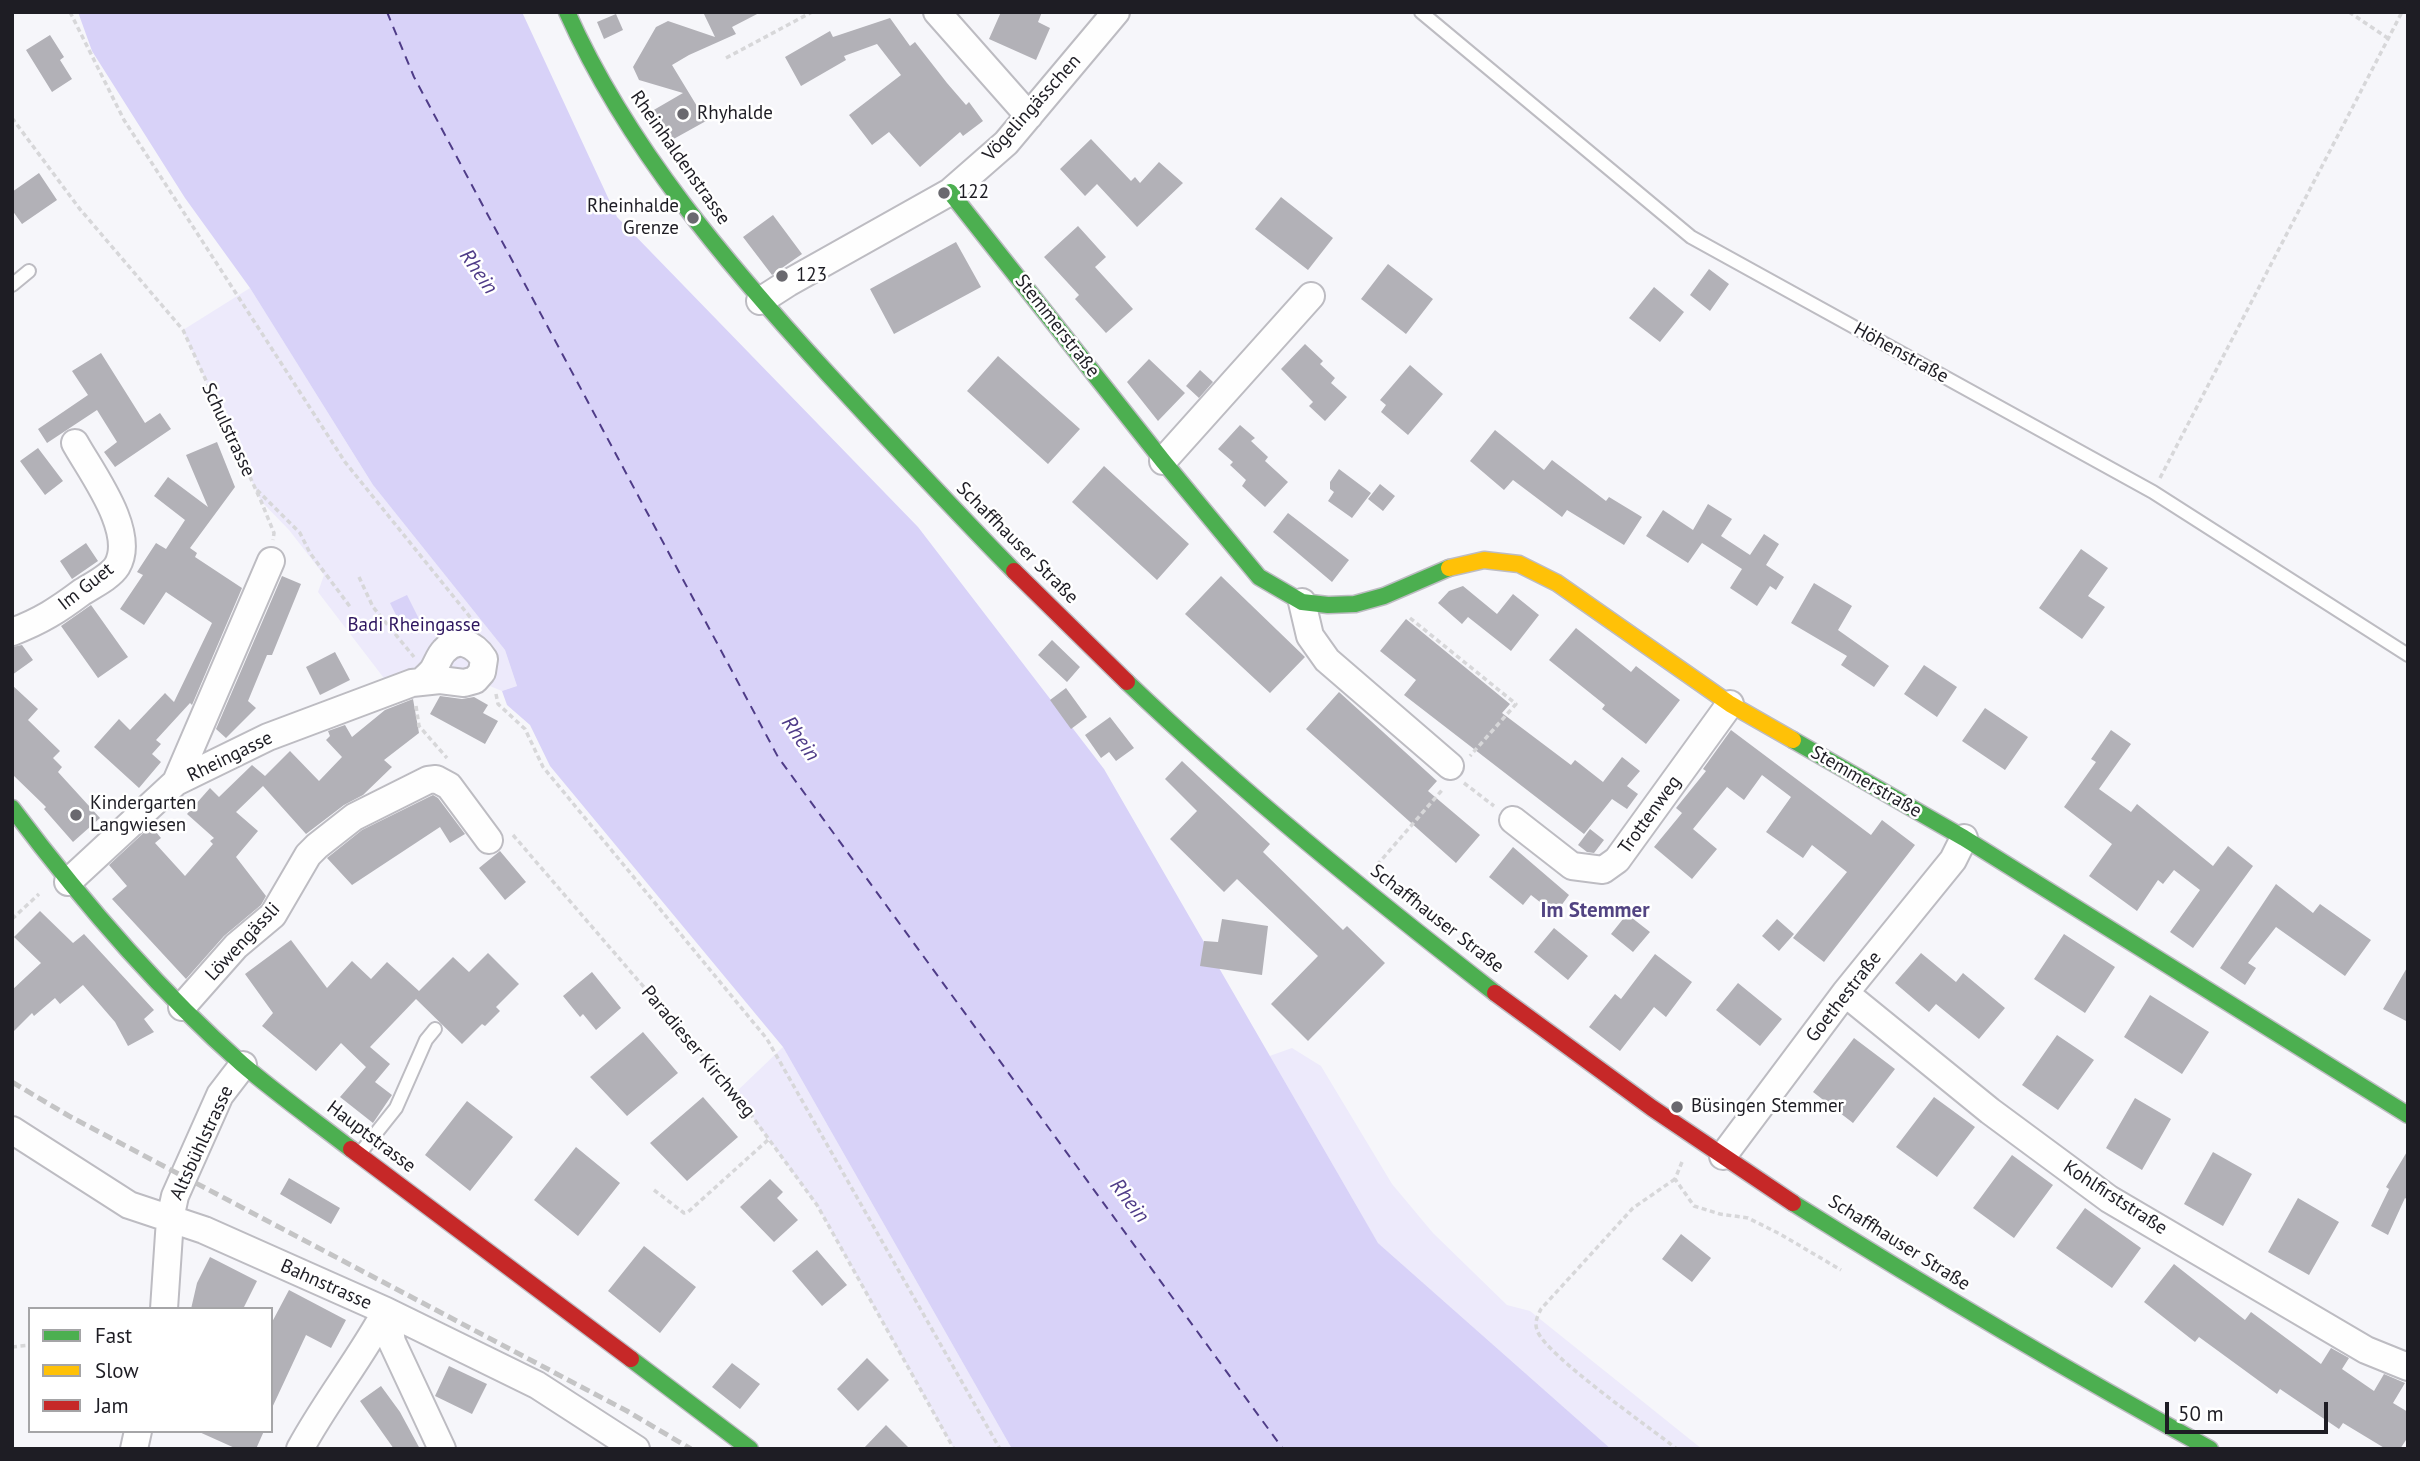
<!DOCTYPE html>
<meta charset="utf-8">
<style>
body{margin:0}
#map{position:relative;width:2420px;height:1461px;overflow:hidden;background:#f6f6fa;font-family:"PT Sans",sans-serif}
canvas{display:block}
.frame{position:absolute;inset:0;border:14px solid #1e1d24;pointer-events:none}
.legend{position:absolute;left:28px;top:1307px;width:245px;height:126px;box-sizing:border-box;background:#fff;border:2px solid #a5a5a7;margin:0;padding:9px 12px;list-style:none;font-size:21px;color:#1e1d24}
.legend li{display:flex;align-items:center;gap:14px;height:35px}
.legend b{width:35px;border:2px solid #a5a5a7}
.scale{position:absolute;left:2165px;top:1402px;width:163px;height:32px;box-sizing:border-box;border:4px solid #1e1d24;border-top:0;padding-left:9px;font-size:21px;line-height:24px;white-space:nowrap;color:#1e1d24;-webkit-text-stroke:5px #fff;paint-order:stroke}
</style>
<div id="map">
<canvas width="2420" height="1461"></canvas>
<div class="frame"></div>
<ul class="legend">
<li><b style="height:9px;background:#4caf50"></b>Fast</li>
<li><b style="height:9px;background:#ffc107"></b>Slow</li>
<li><b style="height:9px;background:#c62828"></b>Jam</li>
</ul>
<div class="scale">50 m</div>
</div>
<script>
const ctx = document.querySelector('canvas').getContext('2d');
ctx.lineJoin = 'round';
function paint(path, color) {
  ctx.fillStyle = color;
  ctx.fill(path, 'evenodd');
}
function strokePath(path, color, width, dash) {
  ctx.strokeStyle = color;
  ctx.lineWidth = width;
  ctx.lineCap = dash ? 'butt' : 'round';
  ctx.setLineDash(dash || []);
  ctx.stroke(path);
}
function label(font, color, halo, rows, align = 'center') {
  ctx.font = font + ' "PT Sans",sans-serif';
  ctx.lineWidth = 5;
  ctx.setLineDash([]);
  ctx.textBaseline = 'middle';
  ctx.strokeStyle = halo;
  ctx.fillStyle = color;
  for (const [text, x, y, turn = 0] of rows) {
    ctx.save();
    ctx.translate(x, y);
    ctx.rotate((+turn || 0) * Math.PI / 180);
    ctx.textAlign = isNaN(turn) ? turn : align;
    if (halo) ctx.strokeText(text, 0, 0);
    ctx.fillText(text, 0, 0);
    ctx.restore();
  }
}
const green = new Path2D(`
 M250,288L373,485L505,650L517,686L502,691L475,680L393,690L318,592L324,575L289,530L261,501L183,330Z
 M783,1047L1012,1449H954L817,1205L735,1093Z
 M1292,1048L1321,1066L1392,1184L1433,1233L1507,1305L1530,1311L1702,1449H1611L1378,1243L1264,1058Z`);
const water = new Path2D(`
 M78,12H522L617,217L918,527L1104,769L1378,1243L1611,1449H1012L783,1047L550,766L530,725L507,705L502,691L517,686L505,650L373,485L250,288L185,198L92,51Z
 M407,595L420,621L403,629L390,603Z`);
const ferry = new Path2D(`
 M387,12L414,77L778,757L1283,1449`);
const building = new Path2D(`
 M703,12H761L732,27L736,34L689,55L672,65L706,121L670,141L652,111L683,93L639,80L633,67L656,27L668,21L715,37Z
 M1001,12H1042L1038,22L1050,28L1036,60L989,39Z
 M616,14L623,30L604,39L597,22Z
 M890,18L910,46L915,42L947,83L966,105L969,102L983,121L963,136L960,132L920,167L889,132L872,145L849,115L901,75L877,44L844,56L846,60L801,86L785,57L830,31L833,37Z
 M50,35L64,57L60,60L72,79L52,92L26,50Z
 M1091,139L1131,181L1135,177L1140,183L1159,162L1183,183L1137,227L1097,184L1085,196L1060,169Z
 M39,173L57,200L22,224L12,210V192Z
 M1281,197L1333,238L1308,270L1255,229Z
 M773,215L802,254L772,275L743,237Z
 M1078,226L1106,257L1095,267L1133,309L1106,333L1075,299L1079,295L1044,257Z
 M956,242L981,287L894,334L870,289Z
 M1388,264L1433,299L1406,334L1361,299Z
 M1709,269L1729,284L1710,311L1690,295Z
 M1654,287L1684,312L1660,342L1629,318Z
 M1305,344L1323,361L1320,364L1335,378L1331,383L1347,397L1325,421L1309,406L1313,402L1281,369Z
 M101,353L145,423L160,413L171,429L115,467L104,452L117,442L97,410L47,443L38,429L88,395L72,371Z
 M998,356L1080,429L1048,464L967,391Z
 M1149,359L1185,393L1158,421L1127,382Z
 M1410,365L1443,394L1408,435L1381,412L1386,405L1380,400Z
 M1200,370L1213,382L1199,398L1186,386Z
 M1240,425L1255,438L1251,441L1268,457L1265,461L1288,482L1265,507L1242,486L1246,480L1230,465L1233,462L1218,449Z
 M1495,430L1544,470L1552,460L1606,501L1609,497L1642,517L1624,545L1567,510L1562,517L1513,480L1504,490L1470,461Z
 M217,442L235,487L190,548L197,553L195,557L242,588L192,705L190,703L156,740L161,744L152,754L161,762L139,788L94,747L119,719L130,730L165,693L174,702L212,623L166,592L144,625L120,609L143,575L137,572L156,543L166,549L185,520L154,496L168,477L208,507L186,455Z
 M38,448L63,481L45,495L20,461Z
 M1104,466L1189,544L1157,580L1072,502Z
 M1339,469L1371,493L1352,518L1328,501L1334,492L1330,489V482Z
 M1380,484L1395,496L1383,511L1368,499Z
 M1708,504L1732,519L1721,536L1750,555L1764,534L1779,544L1766,565L1784,577L1776,590L1770,586L1757,606L1730,588L1742,569L1702,543L1688,563L1646,536L1663,510L1693,530Z
 M1288,513L1349,560L1332,582L1273,532Z
 M86,543L98,561L72,579L60,561Z
 M2081,549L2108,568L2088,596L2105,607L2082,639L2039,608Z
 M282,576L301,584L272,655H267L248,701L256,708L226,738L216,729Z
 M1221,576L1305,657L1270,693L1185,614Z
 M1814,583L1852,606L1838,630L1889,666L1874,687L1841,665L1847,656L1791,623Z
 M1463,586L1497,614L1513,594L1539,615L1511,651L1468,617L1462,624L1438,603L1449,591Z
 M91,605L128,657L98,678L61,626Z
 M1406,619L1510,704L1502,713L1571,765L1575,760L1603,782L1622,757L1640,771L1627,786L1638,794L1627,809L1612,799L1584,834L1404,695L1416,680L1380,651Z
 M1576,628L1631,672L1636,666L1680,700L1646,744L1602,709L1605,705L1549,660Z
 M1052,640L1080,667L1067,682L1038,655Z
 M22,645L33,660L12,675V647Z
 M335,652L350,680L320,695L306,667Z
 M1924,665L1957,687L1937,717L1904,694Z
 M12,685L38,709L28,720L60,751L53,758L62,767L58,772L100,818L73,842L44,809L46,807L12,774Z
 M1066,688L1087,717L1071,729L1050,700Z
 M1339,692L1437,781L1428,791L1480,835L1456,863L1306,729Z
 M440,696L462,699L474,697L488,705L483,713L498,721L485,744L430,714Z
 M413,699L419,733L384,760L392,767L363,795L344,805L306,834L263,786L236,812L258,831L236,857L266,896L261,905L224,936L186,979L112,899L127,886L109,865L151,826L161,838L155,843L185,876L213,844L210,841L214,838L187,814L210,788L219,797L252,765L265,776L290,751L319,781L342,757L326,740L330,736L328,731L345,725L352,737L385,710Z
 M1985,708L2028,737L2005,770L1962,741Z
 M1110,717L1134,748L1116,761L1109,752L1101,758L1085,735Z
 M1731,730L1871,835L1882,820L1915,845L1824,962L1793,938L1847,872L1812,845L1803,858L1766,832L1791,797L1762,775L1744,800L1727,787L1693,829L1717,849L1692,879L1654,847L1682,813L1676,808L1706,771L1703,769Z
 M2111,730L2131,744L2099,789L2131,812L2137,804L2213,866L2228,846L2253,866L2193,948L2170,932L2200,890L2174,870L2163,884L2158,880L2137,911L2089,876L2112,844L2064,807L2096,762L2091,759Z
 M1182,761L1270,844L1263,852L1343,930L1347,926L1385,963L1308,1041L1271,1004L1318,956L1237,879L1224,892L1170,839L1197,811L1165,779Z
 M433,795L438,798L465,834L450,843L440,827L352,885L327,858L362,830Z
 M1590,829L1604,840L1594,853L1587,852L1578,845Z
 M1513,847L1569,895L1555,914L1531,895L1523,905L1489,877Z
 M500,851L526,882L505,900L479,868Z
 M2276,884L2313,913L2320,904L2371,940L2345,976L2276,927L2248,963L2256,968L2245,985L2220,968Z
 M40,911L73,943L84,934L154,1010L144,1019L154,1032L128,1046L115,1022L83,985L60,1004L55,998L34,1016L32,1013L12,1033V990L41,963L14,937Z
 M1627,914L1650,932L1633,952L1611,934Z
 M1222,919L1268,926L1262,975L1200,966L1204,941L1218,942Z
 M1777,919L1794,934L1779,951L1762,936Z
 M1554,928L1588,956L1568,980L1534,952Z
 M2064,934L2115,967L2085,1013L2034,979Z
 M291,940L327,988L352,961L371,979L387,962L419,991L453,957L469,972L488,953L519,984L496,1007L500,1011L485,1026L482,1024L462,1044L416,999L370,1047L390,1064L375,1082L392,1095L373,1123L340,1097L366,1067L341,1043L316,1071L262,1026L273,1013L245,974Z
 M1921,953L1956,982L1963,973L2005,1008L1979,1039L1936,1004L1929,1012L1895,983Z
 M1655,954L1692,982L1666,1017L1654,1007L1620,1051L1589,1027L1615,994L1621,999Z
 M2408,966V1022L2383,1009Z
 M592,972L621,1008L596,1030L583,1014L580,1017L563,996Z
 M1738,983L1782,1019L1760,1046L1716,1010Z
 M2150,995L2209,1032L2182,1074L2124,1037Z
 M643,1032L678,1073L627,1116L590,1077Z
 M2057,1035L2094,1060L2058,1110L2022,1085Z
 M1854,1038L1895,1069L1853,1123L1813,1092Z
 M703,1097L738,1137L687,1181L650,1143Z
 M1934,1097L1975,1127L1937,1177L1896,1147Z
 M2135,1098L2171,1119L2142,1170L2106,1148Z
 M467,1101L513,1137L470,1191L425,1155Z
 M576,1147L620,1183L578,1236L534,1200Z
 M2408,1150V1200L2405,1198L2388,1235L2371,1226L2389,1189L2386,1187Z
 M2213,1152L2252,1174L2223,1226L2184,1204Z
 M2012,1155L2053,1185L2014,1238L1973,1208Z
 M289,1178L340,1208L331,1224L280,1194Z
 M770,1179L783,1192L777,1198L798,1220L774,1242L740,1207Z
 M2298,1198L2339,1222L2309,1275L2268,1252Z
 M2085,1208L2141,1248L2112,1288L2056,1248Z
 M1681,1234L1711,1258L1692,1282L1662,1259Z
 M644,1246L696,1287L660,1333L608,1291Z
 M817,1250L847,1285L822,1306L792,1271Z
 M210,1257L257,1281L243,1309H191L197,1283Z
 M2174,1264L2245,1320L2251,1312L2321,1364L2331,1348L2349,1358L2342,1369L2374,1391L2384,1374L2405,1383L2393,1403L2408,1412V1437L2400,1449H2386L2343,1423L2339,1429L2280,1389L2277,1394L2199,1337L2195,1342L2144,1302Z
 M289,1290L346,1320L331,1348L306,1335L271,1410V1324Z
 M867,1358L889,1380L858,1411L837,1389Z
 M732,1363L760,1384L740,1409L712,1387Z
 M449,1366L487,1384L472,1414L435,1396Z
 M381,1386L400,1412L420,1449H394L360,1401Z
 M886,1425L910,1449H863Z
 M197,1431H264L256,1449H237Z`);
const path = new Path2D(`
 M70,12L124,120L345,462L474,622
 M2349,12L2389,39
 M726,58L812,12
 M12,118L79,208L183,330L261,501L274,533L273,540
 M2160,478L2402,12
 M257,490L300,533L310,553L351,608
 M359,577L373,607L414,657
 M1410,618L1516,704L1470,756
 M496,694L498,704L525,729L543,767L767,1039L1000,1449
 M416,706L419,726L447,758
 M1464,783L1494,806
 M513,835L735,1093L817,1205L954,1449
 M1377,865L1443,789
 M12,919L39,894
 M1682,1162L1675,1179L1694,1206L1720,1214L1748,1218L1780,1234L1841,1270
 M1675,1179L1633,1208L1541,1309C1538,1315 1534,1322 1537,1330C1544,1354 1652,1429 1677,1449
 M654,1190L684,1213L688,1212L769,1139
 M12,1347L30,1345`);
const lane = new Path2D(`
 M1421,12L1691,237L2153,492L2408,655
 M12,285L29,271
 M361,1152L396,1108L426,1040L435,1029`);
const street = new Path2D(`
 M937,12L1029,116
 M760,301L788,283L950,192L1006,143L1116,12
 M1163,461L1311,296
 M1302,602L1310,636L1327,660L1450,766
 M12,632C41,621 58,610 82,592C93,585 110,577 117,566C137,532 91,472 75,443
 M176,782L271,561
 M1513,820L1572,866L1603,870L1617,860L1730,704
 M68,882L176,782L268,737L412,683L440,680L464,683L475,680L482,672L484,659C475,645 458,635 444,651C439,656 437,664 433,670C430,674 425,678 421,682
 M1845,993L1990,1111L2109,1199L2366,1350L2408,1367
 M182,1007L236,946L273,915L308,855L317,846L354,817L428,780L436,779L449,786L489,840
 M12,1130L129,1205L204,1230L386,1311L537,1385L636,1449
 M1723,1156L1845,993L1953,860L1964,838
 M164,1309L170,1219L175,1196L220,1095L243,1065
 M386,1311L392,1342L442,1449
 M134,1449L138,1431
 M300,1449C326,1401 360,1359 386,1311`);
const fast = new Path2D(`
 M567,12C628,149 729,266 829,375C890,441 951,507 1014,571
 M950,192L1163,461L1259,577L1302,602L1328,605L1355,604L1384,596L1449,568
 M1127,682C1243,793 1368,894 1495,993
 M1793,740L1964,838L2408,1115
 M12,808C81,900 156,988 242,1064C277,1094 315,1121 351,1149
 M1793,1203C1930,1289 2068,1371 2210,1449
 M631,1359L750,1449`);
const slow = new Path2D(`
 M1449,568L1484,560L1519,564L1557,583L1730,704L1793,740`);
const jam = new Path2D(`
 M1014,571L1127,682
 M1495,993L1652,1108L1793,1203
 M351,1149L631,1359`);
const rail = new Path2D(`
 M12,1082L69,1116L627,1411L691,1449`);
const markers = [
 [683,114,7,"#6a696f"],
 [944,193,7,"#6a696f"],
 [693,218,7,"#6a696f"],
 [782,276,7,"#6a696f"],
 [76,815,7,"#6a696f"],
 [1677,1107,7,"#6a696f"]
];
const streetNames = [
 ["Vögelingässchen",1032,108,-48],
 ["Rheinhaldenstrasse",680,158,55],
 ["Stemmerstraße",1057,326,52],
 ["Höhenstraße",1901,353,29],
 ["Schulstrasse",228,430,65],
 ["Schaffhauser Straße",1017,543,45],
 ["Im Guet",86,587,-38],
 ["Rheingasse",230,757,-26],
 ["Stemmerstraße",1866,782,30],
 ["Trottenweg",1650,815,-54],
 ["Schaffhauser Straße",1437,919,38],
 ["Löwengässli",243,942,-47],
 ["Goethestraße",1844,997,-52],
 ["Paradieser Kirchweg",698,1052,50],
 ["Hauptstrasse",371,1137,37],
 ["Altsbühlstrasse",202,1143,-65],
 ["Kohlfirststraße",2115,1198,33],
 ["Schaffhauser Straße",1899,1243,32],
 ["Bahnstrasse",326,1285,24]
];
const poiNames = [
 ["Rhyhalde",697,114],
 ["122",958,193],
 ["Rheinhalde",679,207,"right"],
 ["Grenze",679,229,"right"],
 ["123",796,276],
 ["Kindergarten",90,804],
 ["Langwiesen",90,826],
 ["Büsingen Stemmer",1691,1107]
];
const parkNames = [
 ["Badi Rheingasse",414,626]
];
const waterNames = [
 ["Rhein",478,272,55],
 ["Rhein",800,739,55],
 ["Rhein",1129,1201,52]
];
const neighbourhoodNames = [
 ["Im Stemmer",1595,911]
];
paint(green, '#edeafb');
paint(water, '#d8d2f8');
strokePath(ferry, '#4f3c88', 2, [9, 7]);
paint(building, '#b2b1b7');
strokePath(lane, '#bdbcc2', 16);
strokePath(street, '#bdbcc2', 30);
strokePath(fast, '#bdbcc2', 19);
strokePath(slow, '#bdbcc2', 19);
strokePath(jam, '#bdbcc2', 19);
strokePath(path, '#d7d7d9', 3.5, [5, 3.5]);
strokePath(lane, '#fefefe', 12);
strokePath(street, '#fefefe', 26);
strokePath(fast, '#4caf50', 16);
strokePath(slow, '#ffc107', 16);
strokePath(jam, '#c62828', 16);
strokePath(rail, '#c4c4c5', 5, [10, 5]);
for (const [x, y, r, color] of markers) {
  const dot = new Path2D();
  dot.arc(x, y, r, 0, 2 * Math.PI);
  ctx.fillStyle = color;
  ctx.fill(dot);
  strokePath(dot, '#fff', 2.5);
}
label('19px', '#1e1d24', '#fff', streetNames);
label('19px', '#1e1d24', '#fff', poiNames, 'left');
label('19px', '#2e165f', '#fff', parkNames);
label('italic 21px', '#4f3c88', '#fff', waterNames);
label('bold 21px', '#524482', '#fff', neighbourhoodNames);
</script>
